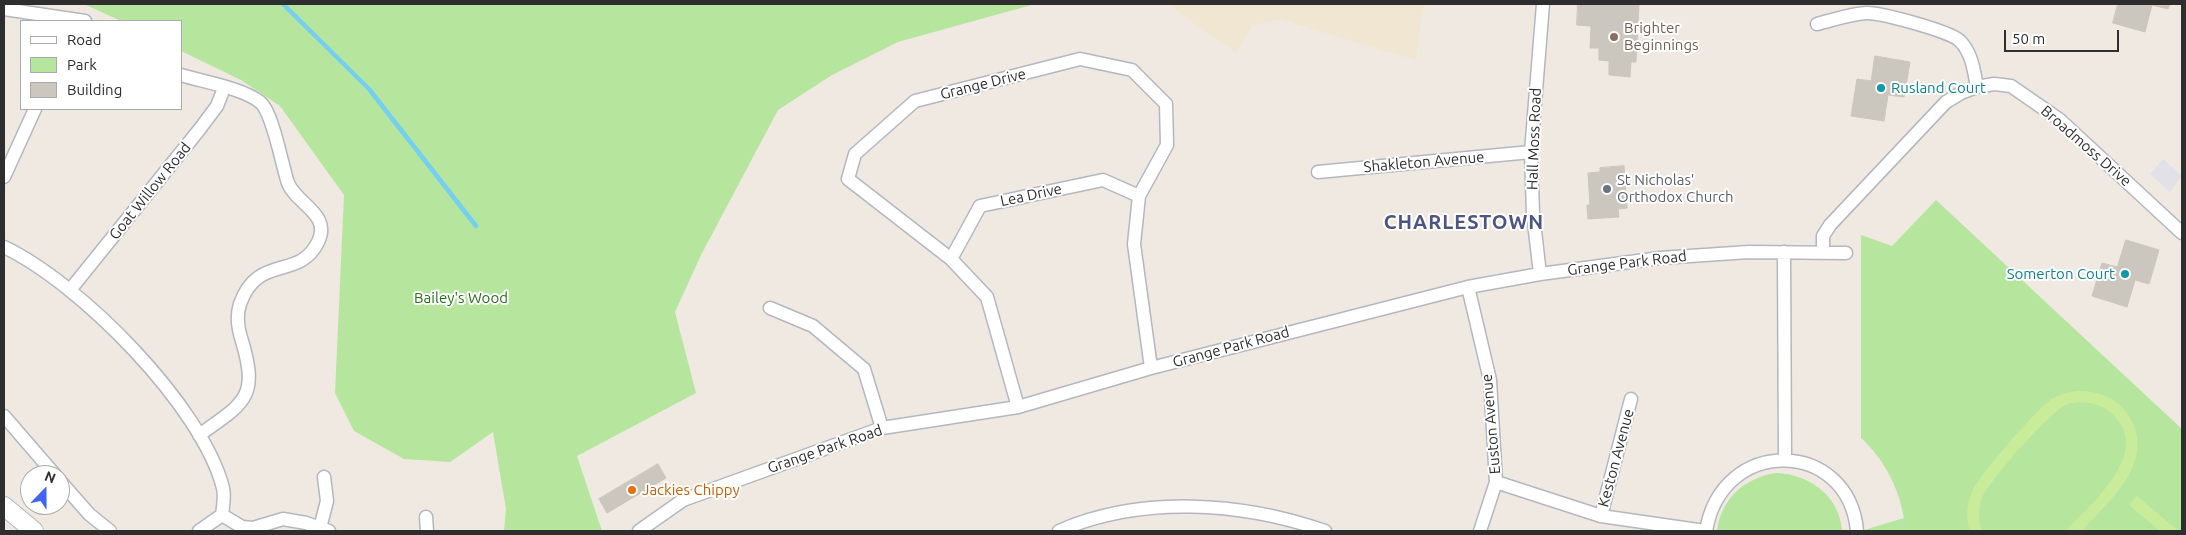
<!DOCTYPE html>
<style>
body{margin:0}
#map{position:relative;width:2186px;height:535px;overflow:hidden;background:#efe9e1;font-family:Ubuntu,sans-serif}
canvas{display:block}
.frame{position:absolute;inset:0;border:5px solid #2e2e2e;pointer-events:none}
.legend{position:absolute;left:20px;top:20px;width:162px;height:90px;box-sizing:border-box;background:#fff;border:1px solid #ababab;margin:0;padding:6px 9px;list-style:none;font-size:15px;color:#2e2e2e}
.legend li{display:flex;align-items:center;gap:10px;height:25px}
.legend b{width:25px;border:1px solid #ababab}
.north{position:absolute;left:20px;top:465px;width:50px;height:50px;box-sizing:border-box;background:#fff;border:1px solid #ababab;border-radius:50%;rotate:22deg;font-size:14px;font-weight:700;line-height:20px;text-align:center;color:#2e2e2e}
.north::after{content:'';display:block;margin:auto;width:18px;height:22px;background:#4264fb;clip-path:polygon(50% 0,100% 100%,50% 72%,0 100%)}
.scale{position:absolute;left:2004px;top:30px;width:115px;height:22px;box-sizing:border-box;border:2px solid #2e2e2e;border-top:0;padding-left:6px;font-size:15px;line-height:18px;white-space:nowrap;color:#2e2e2e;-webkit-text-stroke:4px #fff;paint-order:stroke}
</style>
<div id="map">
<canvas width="2186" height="535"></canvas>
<div class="frame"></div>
<ul class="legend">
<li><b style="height:6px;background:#fff"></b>Road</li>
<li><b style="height:14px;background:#b6e59e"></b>Park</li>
<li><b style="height:14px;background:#cbc7bf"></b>Building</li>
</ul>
<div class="north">N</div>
<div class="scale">50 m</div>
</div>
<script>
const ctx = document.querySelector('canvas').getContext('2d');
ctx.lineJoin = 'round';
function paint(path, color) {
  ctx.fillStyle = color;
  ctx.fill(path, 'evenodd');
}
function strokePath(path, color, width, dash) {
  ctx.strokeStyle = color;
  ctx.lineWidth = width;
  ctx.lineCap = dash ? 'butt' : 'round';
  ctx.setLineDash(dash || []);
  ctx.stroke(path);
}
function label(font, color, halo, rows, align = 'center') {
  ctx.font = font + ' Ubuntu,sans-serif';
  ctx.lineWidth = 4;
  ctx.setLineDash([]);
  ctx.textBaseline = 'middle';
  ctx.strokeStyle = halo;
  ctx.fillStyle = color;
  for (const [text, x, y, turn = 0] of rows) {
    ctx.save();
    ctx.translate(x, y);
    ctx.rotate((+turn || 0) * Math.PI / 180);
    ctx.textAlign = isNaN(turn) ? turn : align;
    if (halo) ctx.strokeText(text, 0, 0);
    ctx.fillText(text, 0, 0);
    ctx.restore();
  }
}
const industrial = new Path2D(`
 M2163,159L2182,176L2170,192L2150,174Z`);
const education = new Path2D(`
 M1163,4H1423L1416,60L1279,19L1252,26L1236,53L1169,5Z`);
const green = new Path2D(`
 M84,4H1035L898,42L832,75L778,110L701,255L675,312L696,393L577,456L602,531H504L506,509L493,432L450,462L404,459L354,431L335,393L344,195L280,106L241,80L181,51V21H121Z
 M1936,200L2182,429V531H1861L1904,518C1899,488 1884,459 1861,438V235L1892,246Z
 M1776,473C1809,474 1840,496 1842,531H1717C1721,499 1744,478 1776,473Z`);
const pitch = new Path2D(`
 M2076,391C2096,391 2115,396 2127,413C2159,461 2111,498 2082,531H2066C2091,503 2155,451 2111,413C2100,403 2083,400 2068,404C2052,409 1989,481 1982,498C1978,509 1978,520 1982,531H1970C1965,518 1967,503 1973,490C1980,474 2033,414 2048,402C2056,395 2066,393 2076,391Z
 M2137,496L2178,531H2160L2129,505Z`);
const stream = new Path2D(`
 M283,4L369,89L476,226`);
const building = new Path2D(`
 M1578,4H1639L1636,62H1631L1630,77L1609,75V61L1599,60V48H1590L1591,26L1577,25Z
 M2118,4H2170L2168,9L2152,5L2145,32L2113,23Z
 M1875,56L1910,62L1904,97L1888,95L1884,121L1851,116L1857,79L1871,81Z
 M1624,166L1627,208L1618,209L1619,217L1588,219L1587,205H1590L1588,173L1600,172V168Z
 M2126,240L2159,250L2149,284L2135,280L2127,307L2092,296L2102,263L2117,267Z
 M658,464L666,478L607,513L599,499Z`);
const street = new Path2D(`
 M4,9L85,21
 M1817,24C1833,20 1850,14 1866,13C1880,12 1952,32 1960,41C1972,53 1974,71 1977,87
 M181,75C204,82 242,88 260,102C273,112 282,166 288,183C296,204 332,214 318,242C299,281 258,253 240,304C236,316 238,329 242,341C259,398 244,403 199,435
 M1318,172L1531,152
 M4,177L35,109
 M4,247C80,283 202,406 223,488C225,496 223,507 222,515L199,531
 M1823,251V236L1830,225L1946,102L1961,93L1977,87L1994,84L2011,86L2060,120L2182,233
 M1784,252L1785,460
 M951,259L980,206L1103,180L1139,196
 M1540,274L1533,214L1531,152L1543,4
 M1468,287L1490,380L1496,482L1480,531
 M70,290L199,130L217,106L224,88
 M770,308L813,326L864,369L882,428
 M1018,407L987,297L951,259L848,179L855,154L915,101L1080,59L1132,70L1166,104L1167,145L1139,196L1134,244L1151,368
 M4,416L55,475
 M60,481L89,514L110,531
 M1496,482L1601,516L1705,531
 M222,515L242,527L253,528L283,519L306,523L329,531
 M1601,516L1631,399
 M426,517L427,531
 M320,528L327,501L324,477
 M639,531L683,500L882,428L1018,407L1151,368L1468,287L1540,274L1660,258L1749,252L1846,253
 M1059,531C1141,495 1242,502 1325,531
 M1706,531C1722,435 1849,439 1857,531`);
const secondary = new Path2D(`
 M4,506L34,531`);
const markers = [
 [1614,37,5,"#8d6e63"],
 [1881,88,5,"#0f9aa8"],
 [1607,189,5,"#6b7280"],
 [2125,274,5,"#0f9aa8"],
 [632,490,5,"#e8710a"]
];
const educationNames = [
 ["Brighter",1624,28],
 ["Beginnings",1624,45]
];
const streetNames = [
 ["Grange Drive",983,84,-14],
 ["Hall Moss Road",1534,139,-88],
 ["Broadmoss Drive",2086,146,41],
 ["Shakleton Avenue",1424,162,-5],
 ["Goat Willow Road",150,191,-51],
 ["Lea Drive",1031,195,-12],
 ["Grange Park Road",1627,263,-7],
 ["Grange Park Road",1231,347,-15],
 ["Euston Avenue",1491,424,-95],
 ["Grange Park Road",825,449,-19],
 ["Keston Avenue",1616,458,-75]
];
const cultureNames = [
 ["Rusland Court",1891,88],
 ["Somerton Court",2115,274,"right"]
];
const worshipNames = [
 ["St Nicholas'",1617,180],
 ["Orthodox Church",1617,197]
];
const parkNames = [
 ["Bailey's Wood",461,298]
];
const foodNames = [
 ["Jackies Chippy",642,490]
];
const districtNames = [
 ["CHARLESTOWN",1464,222]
];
paint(industrial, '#e3e1e8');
paint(education, '#f0e6d1');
paint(green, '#b6e59e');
paint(pitch, '#c9ec9a');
strokePath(stream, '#75cff0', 4.5);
paint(building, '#cbc7bf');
strokePath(building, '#cbc5ba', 1);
strokePath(street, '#b4b7c1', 15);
strokePath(secondary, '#b4b7c1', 20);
strokePath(street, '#fff', 12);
strokePath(secondary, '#fff', 18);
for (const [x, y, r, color] of markers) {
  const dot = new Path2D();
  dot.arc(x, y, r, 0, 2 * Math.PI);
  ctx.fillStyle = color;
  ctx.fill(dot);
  strokePath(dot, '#fff', 2);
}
label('15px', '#785e54', '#fff', educationNames, 'left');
label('15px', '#2e2e2e', '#fff', streetNames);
label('15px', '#0d838f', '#fff', cultureNames, 'left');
label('15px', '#5b616d', '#fff', worshipNames, 'left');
label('15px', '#2c6e1b', '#fff', parkNames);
label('15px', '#c56008', '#fff', foodNames, 'left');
ctx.letterSpacing = '1px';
label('bold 20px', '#4d5680', '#fff', districtNames);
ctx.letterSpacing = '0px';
</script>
